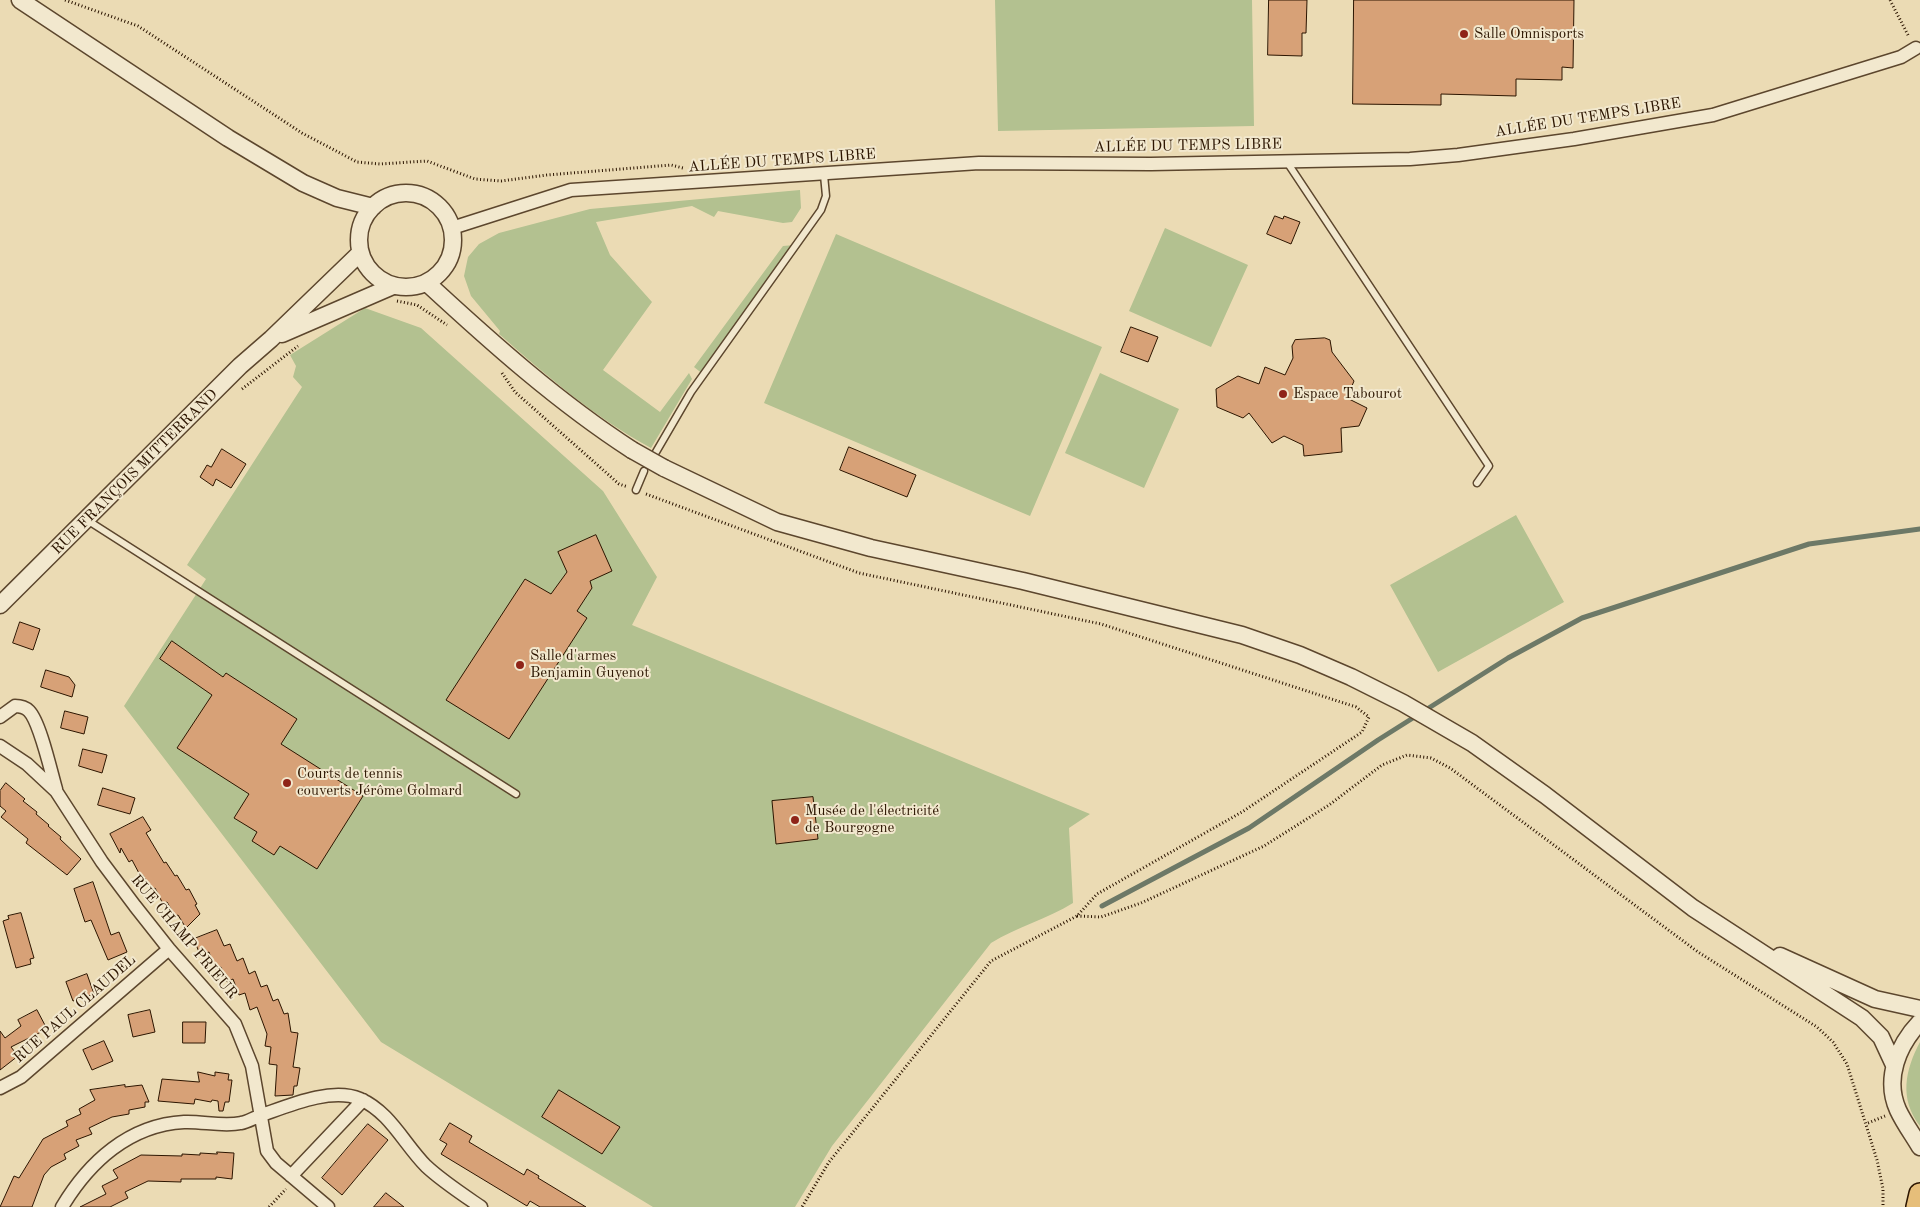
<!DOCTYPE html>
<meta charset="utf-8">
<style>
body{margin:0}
canvas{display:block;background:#ebdbb4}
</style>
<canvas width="1920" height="1207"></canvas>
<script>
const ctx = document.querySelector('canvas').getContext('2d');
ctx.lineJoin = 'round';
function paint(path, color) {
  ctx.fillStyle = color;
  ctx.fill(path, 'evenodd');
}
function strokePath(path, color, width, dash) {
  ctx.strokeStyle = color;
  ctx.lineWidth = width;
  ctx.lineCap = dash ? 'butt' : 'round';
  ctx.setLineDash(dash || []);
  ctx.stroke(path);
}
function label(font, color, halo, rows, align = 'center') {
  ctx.font = font + ' "Old Standard TT",serif';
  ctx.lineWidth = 4;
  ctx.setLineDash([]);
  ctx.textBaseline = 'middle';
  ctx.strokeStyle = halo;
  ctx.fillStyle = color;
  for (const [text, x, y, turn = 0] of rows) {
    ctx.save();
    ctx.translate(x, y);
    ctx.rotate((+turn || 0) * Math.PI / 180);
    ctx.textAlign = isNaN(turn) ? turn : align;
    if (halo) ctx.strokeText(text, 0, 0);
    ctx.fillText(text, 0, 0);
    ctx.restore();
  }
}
const green = new Path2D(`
 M995,0H1252L1254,126L998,131Z
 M800,190L801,208L792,222L783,223L718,211L714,217L692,206L596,222L610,255L652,302L603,370L660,412L689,373L692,379L651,448C594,417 547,376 499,334L500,331L471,296L464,276L468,257L479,244L499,233L590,209Z
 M1165,228L1248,265L1211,347L1129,311Z
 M836,234L1102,347L1030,516L764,403Z
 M794,245L704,375L694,367L783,246Z
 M365,308L421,328L603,491L657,577L632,625L1090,814L1069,828L1073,903C1047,919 1017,927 991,943L832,1146L795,1207H653L381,1042L124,706L206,579L187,565L302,387L293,377L296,366L290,355Z
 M1100,373L1179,409L1144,488L1065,453Z
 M1516,515L1564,602L1438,672L1390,585Z
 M1920,1042V1126C1899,1099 1905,1070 1920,1042Z`);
const stream = new Path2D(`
 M1102,906L1249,828L1378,740L1508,658L1582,618L1809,544L1920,529`);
const building = new Path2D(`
 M1269,0H1307L1306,33H1302V56L1268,55Z
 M1354,0H1574L1573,68L1562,67V80L1516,79V96L1441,94V105L1353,104Z
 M1275,216L1283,219L1284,216L1300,222L1291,244L1267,234Z
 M1131,327L1158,337L1148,362L1121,352Z
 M1325,338L1330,340L1332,352L1354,381L1347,398L1367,408L1359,426L1341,428L1342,452L1304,456L1303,445L1284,436L1272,443L1249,413L1243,418L1217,407L1216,389L1238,376L1259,384L1265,367L1285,375L1293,358L1292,346L1295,340Z
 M849,447L916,475L907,497L840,470Z
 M222,449L246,464L231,488L216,479L213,486L200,477L207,465L211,467Z
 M596,535L612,571L590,581L592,588L577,611L587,618L509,739L446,700L525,579L551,594L567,572L558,552Z
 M20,622L40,629L33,650L13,643Z
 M172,641L223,677L226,673L297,719L281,744L363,796L317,869L280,846L274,855L252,841L257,832L234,818L249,794L177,748L212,695L160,659Z
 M46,670L69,677L75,685L72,697L41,687Z
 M65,711L88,717L84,734L61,728Z
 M83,749L107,755L102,773L79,766Z
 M6,783L25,799L23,801L37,812L36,814L49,825L48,826L61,837L60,839L81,859L67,875L26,843L28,839L1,817L6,811L0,806V791Z
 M103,788L135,798L130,814L98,805Z
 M813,797L818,839L776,844L772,801Z
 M143,817L151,830L146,833L164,863L166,862L175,876L177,875L186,890L189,889L197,904L195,905L200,914L186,928L178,915L175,916L167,902L163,904L155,888L152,890L143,875L141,877L132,860L129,862L121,848L120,853L110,834Z
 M93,882L111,935L119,932L127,952L108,960L91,920L85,922L74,889Z
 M21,913L34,958L30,959L31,964L16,968L3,921L9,919L8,916Z
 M217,930L224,946L230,944L237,961L243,958L249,974L255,971L261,987L267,985L273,1001L278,999L284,1014L288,1013L291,1032L298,1033L293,1067L300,1068L297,1086H294L293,1095L275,1096L277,1065L269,1064L271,1047L265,1046L267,1034L257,1007L250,1010L245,993L239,995L233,979L227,982L221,967L215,969L209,952L200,955L194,939Z
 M87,974L94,994L73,1001L66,982Z
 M37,1010L47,1029L11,1047L18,1056L0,1070V1031L5,1038L21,1026L18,1020Z
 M150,1010L155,1032L133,1037L128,1015Z
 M183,1022H206L205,1043H183Z
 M104,1041L113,1061L92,1070L83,1050Z
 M198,1072L215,1076V1072L229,1074L228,1080H232L229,1102H225L223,1111H219L218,1101L212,1100L211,1102L195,1099L194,1104L158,1101L162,1079L199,1082Z
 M125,1085V1087L142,1085L149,1102H145V1107L129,1110V1114L112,1117L89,1128L92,1134L76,1140L79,1146L64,1154L66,1159L51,1167L44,1175L32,1207H0L14,1176L19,1178L43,1139L68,1126L66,1121L81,1114L79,1109L95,1100L90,1090Z
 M559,1090L620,1127L602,1154L542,1117Z
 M450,1123L472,1136L469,1142L524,1175L527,1169L539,1176L538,1178L586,1207H540L530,1201L527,1206L441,1154L447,1144L440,1140Z
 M368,1124L388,1140L342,1195L322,1178Z
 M217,1152L234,1153L232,1179L216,1177V1179H181V1182L148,1181L125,1192L128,1198L110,1207H80L106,1194L102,1186L118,1178L113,1170L141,1155L182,1156V1154L200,1155V1153L217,1154Z
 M386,1193L404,1207H374Z`);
const path = new Path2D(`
 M65,0L138,26L302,133L357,162L380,164L427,161L475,179L501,181L547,175L671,165L683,168
 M1890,0L1909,37
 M397,301L417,305L447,325
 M502,373L515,392L619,484L628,487
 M242,389L298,346
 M646,494L859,573L1101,624L1356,707L1369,717L1362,732L1242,812L1097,894L1077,916L991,961L829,1162L802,1207
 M1077,916L1101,917L1141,903L1264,846L1329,805L1382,765L1407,755L1431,758L1450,768L1698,952L1817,1027L1833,1042L1847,1064L1877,1160L1883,1189V1207
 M1868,1123L1885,1116
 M269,1207L286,1189`);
const service = new Path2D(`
 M1287,162L1489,466L1477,483
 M656,452L691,392L821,210L826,196L824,175
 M636,490L644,471
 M87,520L516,794`);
const minor = new Path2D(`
 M452,228L571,190L979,163L1151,164L1410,159L1458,155L1574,139L1713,115L1901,57L1916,48
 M0,717L15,706C20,706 25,707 29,711C40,722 51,772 56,789
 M0,746L27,764L56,791L102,862L135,906L169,949L235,1024L252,1066L267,1151L276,1163L328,1207
 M0,1088L21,1077L169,949
 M291,1176L363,1100
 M62,1207C89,1162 129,1125 184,1122C202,1121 223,1127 241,1123C248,1122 255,1117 262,1115C290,1105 332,1087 360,1099C390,1112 404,1144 426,1166C442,1181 462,1194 481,1207`);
const tertiary = new Path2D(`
 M20,0L228,138L303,183L337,198L373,207
 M359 240a47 47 0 1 1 94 0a47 47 0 1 1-94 0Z
 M427,283C492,343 558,402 632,450
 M282,334L393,286
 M664,468L777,522L871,548L1023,581L1242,635L1300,655L1351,677L1403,703L1472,743L1545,795L1693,908L1862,1018L1881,1037L1894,1065
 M0,605L240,366L271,339L360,253
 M1780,956L1875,999L1920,1009
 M1920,1022C1898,1045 1884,1079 1898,1110C1904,1123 1913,1135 1920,1147`);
const trunk = new Path2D(`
 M1917,1207L1920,1194`);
const tertiaryBridge = new Path2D(`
 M632,450L664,468`);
const markers = [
 [1464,34,5,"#8f2418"],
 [1283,394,5,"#8f2418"],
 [520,665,5,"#8f2418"],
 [287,783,5,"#8f2418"],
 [795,820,5,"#8f2418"]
];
const poiNames = [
 ["Salle Omnisports",1474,34],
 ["Espace Tabourot",1293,394],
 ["Salle d'armes",530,656],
 ["Benjamin Guyenot",530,673],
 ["Courts de tennis",297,774],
 ["couverts Jérôme Golmard",297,791],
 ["Musée de l'électricité",805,811],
 ["de Bourgogne",805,828]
];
const streetNames = [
 ["ALLÉE DU TEMPS LIBRE",1588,118,-9],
 ["ALLÉE DU TEMPS LIBRE",1188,146,-1],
 ["ALLÉE DU TEMPS LIBRE",782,161,-4],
 ["RUE FRANÇOIS MITTERRAND",135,472,-45],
 ["RUE CHAMP PRIEUR",184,937,50],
 ["RUE PAUL CLAUDEL",75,1009,-41]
];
paint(green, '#b3c190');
strokePath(stream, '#6d7967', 5);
paint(building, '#d7a177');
strokePath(building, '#2c1500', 1);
strokePath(service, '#5c462d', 9);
strokePath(minor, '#5c462d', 15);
strokePath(tertiary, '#5c462d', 19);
strokePath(trunk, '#2c1500', 24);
strokePath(path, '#2c1500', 3, [1, 2.5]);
strokePath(service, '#f2e8ce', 6);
strokePath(minor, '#f2e8ce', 12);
strokePath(tertiary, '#f2e8ce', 16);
strokePath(trunk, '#e6be7a', 21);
strokePath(tertiaryBridge, '#5c462d', 19, []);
strokePath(tertiaryBridge, '#f2e8ce', 16);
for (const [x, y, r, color] of markers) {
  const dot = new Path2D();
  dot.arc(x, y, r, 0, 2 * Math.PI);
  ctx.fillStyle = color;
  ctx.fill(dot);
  strokePath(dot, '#f2e8ce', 2);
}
label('15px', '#2c1500', '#f2e8ce', poiNames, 'left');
label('15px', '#2c1500', '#f2e8ce', streetNames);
</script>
